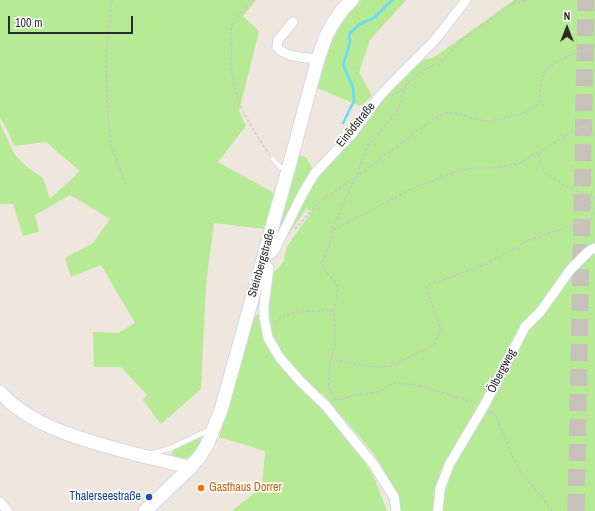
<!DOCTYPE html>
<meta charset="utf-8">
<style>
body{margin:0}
#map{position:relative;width:595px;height:511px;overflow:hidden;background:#efe6dd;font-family:"Archivo Narrow",sans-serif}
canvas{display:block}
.north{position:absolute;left:547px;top:8px;width:40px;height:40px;-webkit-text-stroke:3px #fff;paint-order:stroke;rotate:0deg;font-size:11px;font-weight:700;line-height:16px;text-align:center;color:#2c2c2c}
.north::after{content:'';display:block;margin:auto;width:14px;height:18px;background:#2c2c2c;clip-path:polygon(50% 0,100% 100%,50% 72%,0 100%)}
.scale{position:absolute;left:8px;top:16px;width:125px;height:18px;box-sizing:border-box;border:2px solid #2c2c2c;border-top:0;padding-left:5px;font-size:12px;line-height:14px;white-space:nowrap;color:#2c2c2c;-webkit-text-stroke:3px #fff;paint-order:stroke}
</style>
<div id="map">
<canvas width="595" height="511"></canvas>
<div class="north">N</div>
<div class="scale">100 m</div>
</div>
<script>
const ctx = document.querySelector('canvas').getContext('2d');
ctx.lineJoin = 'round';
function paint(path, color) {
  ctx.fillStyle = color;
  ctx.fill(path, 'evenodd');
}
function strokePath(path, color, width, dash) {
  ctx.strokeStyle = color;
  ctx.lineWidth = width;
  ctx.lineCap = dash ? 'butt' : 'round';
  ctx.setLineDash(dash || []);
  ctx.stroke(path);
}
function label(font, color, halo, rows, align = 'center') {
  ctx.font = font + ' "Archivo Narrow",sans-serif';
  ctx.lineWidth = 3.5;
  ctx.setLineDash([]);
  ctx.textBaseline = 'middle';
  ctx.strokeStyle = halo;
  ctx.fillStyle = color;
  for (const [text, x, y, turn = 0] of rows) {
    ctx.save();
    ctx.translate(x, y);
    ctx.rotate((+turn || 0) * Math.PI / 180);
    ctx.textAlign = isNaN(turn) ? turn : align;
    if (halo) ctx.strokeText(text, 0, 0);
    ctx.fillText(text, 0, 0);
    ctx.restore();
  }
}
const green = new Path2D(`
 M0,0H256L243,16L259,31L239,111L246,126L218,162L274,193L264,229L214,223L206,284L201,389L161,424L143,400L147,395L121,367H94L93,332L118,333L135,323L101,265L71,277L65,258L93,243L110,219L70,195L35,215L39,232L23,236L13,204H0V123L15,155L27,167L43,178L50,199L80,171L46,142L14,146L6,127L0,118Z
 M361,0H406L370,40L359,72L372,96L360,106L317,88C327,50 333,30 361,0Z
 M514,0H595V511H395L400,500L374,454L322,393L317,403L343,431L373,475L387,511H232L262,487L265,451L219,437L253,318L269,306L273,274L284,261L286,248L312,211L306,209L279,248L317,176L377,104L421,60L433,58Z
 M299,155L306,157L312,168L276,238Z
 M199,438H202C201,450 187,463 174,458L172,452L176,449Z`);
const stream = new Path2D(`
 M343,123L354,101L353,87L343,65L350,43L349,34L360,24L374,18L392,0`);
const highwayTunnel = new Path2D(`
 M576,511L586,0`);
const path = new Path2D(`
 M112,0L106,52L107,107L112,150L126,184
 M253,0C245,8 233,19 231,30C230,36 232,43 232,49C228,93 246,119 269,154
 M513,3L527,0
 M392,96L399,92L419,73L444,59L460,42L517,0
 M538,154L544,171L564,186L595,197
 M295,229L320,201L356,177L432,120C435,118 439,116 443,114C457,109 473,121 488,121C498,121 527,113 535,107C544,100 538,85 543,75C549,61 581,51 595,46
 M333,230L409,190L458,171L474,168H493L518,164L583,126L595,136
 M274,322L294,312L334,310
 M331,356L337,361L371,367L391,366L434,345L441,329L426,288L429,285L486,264L527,241L591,218C595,208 589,206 593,197
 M335,399L329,387V372L331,356L336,342L334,310L338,291L336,283L324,270L322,262L329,248L332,231L341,209L356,177L367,147L383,129L401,104L406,85
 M332,401L335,399L341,400L351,396L377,392L394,383L418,385L476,403
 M491,411L496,416L515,462L524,476L553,511`);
const lane = new Path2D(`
 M273,159L280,167L287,170
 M150,454L171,448L211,429`);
const street = new Path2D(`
 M293,22L278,40L277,47C286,58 304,57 318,59
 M0,502L8,511
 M396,511L394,497L374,465L325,405L300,381L280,358L268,338L264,317V305L269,268L262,261L274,251L303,193L315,173L352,134L378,98L395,80L435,40L466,0
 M438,511L440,489L449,465L484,406L525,327L541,311L570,270L589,251L595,248`);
const secondary = new Path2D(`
 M0,392C34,430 95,443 143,456C159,460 175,463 190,468
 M145,511L190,468L200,456L207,445L221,410L288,170L318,59L326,36L333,23L342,10L352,0`);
const markers = [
 [201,488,4,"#e8710a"],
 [149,497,4,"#1a4fb4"]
];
const streetNames = [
 ["Einödstraße",356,125,-51],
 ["Steinbergstraße",262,263,-74],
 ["Ölbergweg",502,371,-63]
];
const foodNames = [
 ["Gasthaus Dorrer",209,488]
];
const transitNames = [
 ["Thalerseestraße",141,497]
];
paint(green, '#b6ea95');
strokePath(stream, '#67d9fa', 2.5);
strokePath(highwayTunnel, '#c8c1ba', 17, [17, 8]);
strokePath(lane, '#d2d7e6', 6);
strokePath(street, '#d2d7e6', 11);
strokePath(secondary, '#d2d7e6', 15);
strokePath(path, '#c8c8c8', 1.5, [3, 2]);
strokePath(lane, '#fff', 4.5);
strokePath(street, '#fff', 9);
strokePath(secondary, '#fff', 13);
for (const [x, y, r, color] of markers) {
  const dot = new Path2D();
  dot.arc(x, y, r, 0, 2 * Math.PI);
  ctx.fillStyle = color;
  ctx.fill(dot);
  strokePath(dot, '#fff', 1.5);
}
label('12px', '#2c2c2c', '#fff', streetNames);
label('12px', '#c56008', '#fff', foodNames, 'left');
label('12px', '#164399', '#fff', transitNames, 'right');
</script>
